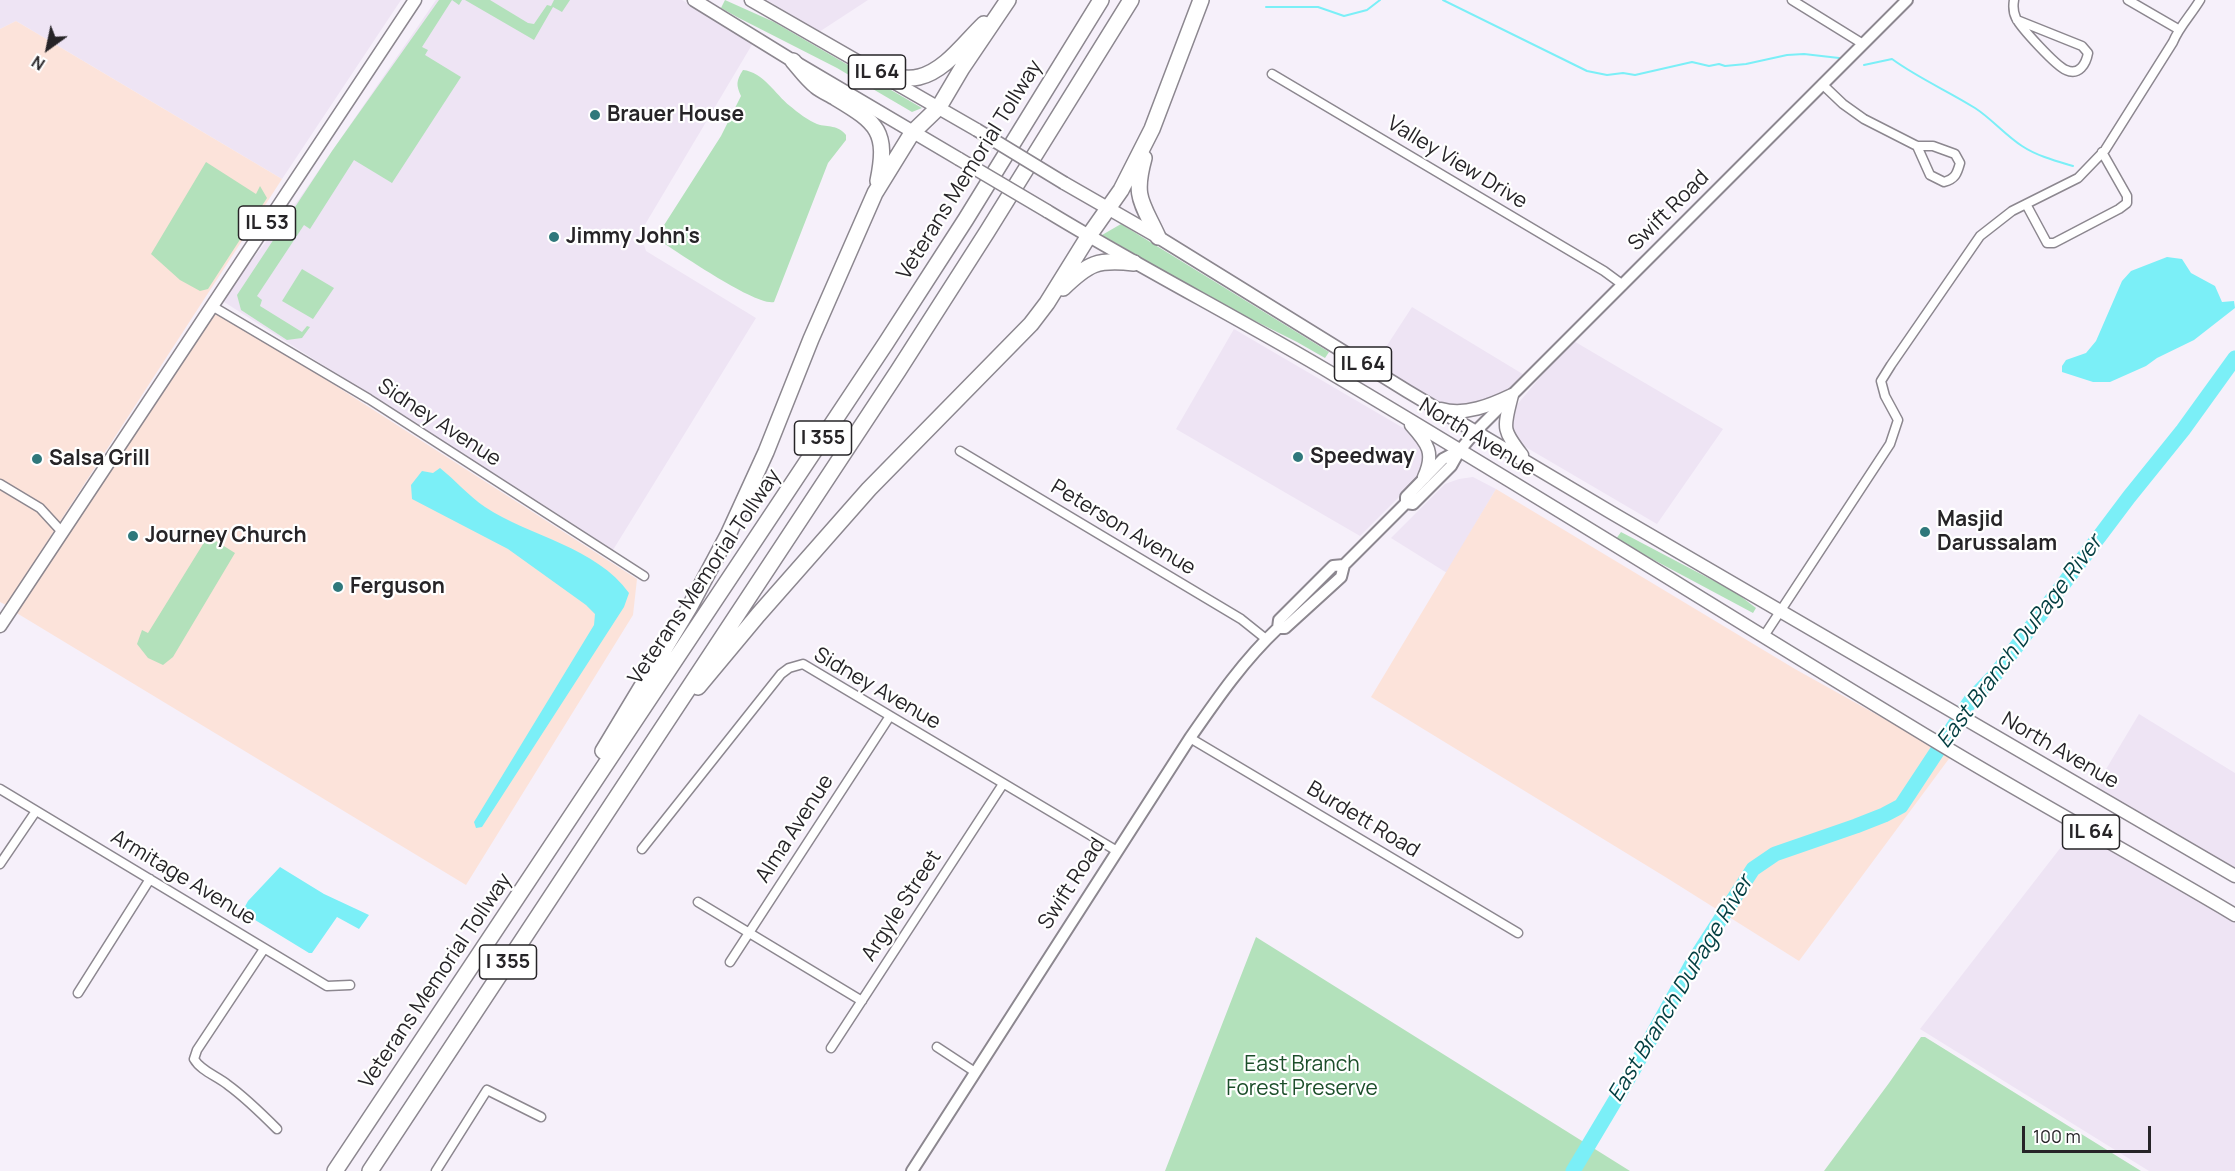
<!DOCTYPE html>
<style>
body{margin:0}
#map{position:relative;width:2235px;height:1171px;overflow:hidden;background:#f6f0fa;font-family:Manrope,sans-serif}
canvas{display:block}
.north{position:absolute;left:18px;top:18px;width:60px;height:60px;-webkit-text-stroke:4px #fff;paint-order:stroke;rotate:213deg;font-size:16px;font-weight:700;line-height:24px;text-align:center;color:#262427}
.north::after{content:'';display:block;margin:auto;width:21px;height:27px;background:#262427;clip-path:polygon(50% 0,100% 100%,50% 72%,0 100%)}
.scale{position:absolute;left:2022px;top:1126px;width:129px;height:27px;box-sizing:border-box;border:3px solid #262427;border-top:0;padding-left:8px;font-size:18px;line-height:21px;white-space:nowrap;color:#262427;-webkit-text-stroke:4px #fff;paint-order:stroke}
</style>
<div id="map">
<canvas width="2235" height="1171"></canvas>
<div class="north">N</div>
<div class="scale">100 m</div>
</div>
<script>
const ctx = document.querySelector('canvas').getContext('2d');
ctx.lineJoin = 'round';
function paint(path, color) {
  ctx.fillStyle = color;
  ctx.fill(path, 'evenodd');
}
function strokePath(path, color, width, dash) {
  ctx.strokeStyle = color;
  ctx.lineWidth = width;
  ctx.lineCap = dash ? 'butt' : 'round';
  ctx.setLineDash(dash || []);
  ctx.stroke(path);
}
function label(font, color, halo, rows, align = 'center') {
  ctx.font = font + ' Manrope,sans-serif';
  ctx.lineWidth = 4.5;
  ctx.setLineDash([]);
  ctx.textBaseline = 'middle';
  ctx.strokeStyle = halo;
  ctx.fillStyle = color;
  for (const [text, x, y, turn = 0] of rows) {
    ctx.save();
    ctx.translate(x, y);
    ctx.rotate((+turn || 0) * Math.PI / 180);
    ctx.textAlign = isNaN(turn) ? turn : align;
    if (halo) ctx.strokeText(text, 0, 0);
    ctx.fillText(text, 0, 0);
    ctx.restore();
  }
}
const built = new Path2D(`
 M0,0H401L282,179L16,21L0,29Z
 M436,0H682L753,43L640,233L646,251L756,318L613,550L221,300L299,199Z
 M767,0H868L819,32Z
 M1412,307L1526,376L1506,395L1464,408L1438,402L1413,391L1373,367Z
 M1234,329L1405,429L1414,436L1425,450L1422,471L1417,479L1360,536L1176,429Z
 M1572,340L1723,429L1657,524L1517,442L1511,435V416L1515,407Z
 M1473,477L1496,489L1447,573L1391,538L1445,484L1459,479Z
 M2139,714L2235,773V874L2093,791Z
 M2075,829L2235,920V1171H2149L1920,1029Z`);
const industrial = new Path2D(`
 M16,21L282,179L6,605L0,602V29Z
 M216,309L637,579L633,615L466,885L15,612Z
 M1496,489L1795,669L1951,756L1799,961L1667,878L1371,697Z`);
const green = new Path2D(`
 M439,0H462L459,5L452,0L422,47L428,50L425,55L461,77L392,183L354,160L310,229L304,225L257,296L262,300L260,306L302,332L307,326L310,327L302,338L287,340L241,310L237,295L332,151Z
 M465,0H490L528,23L534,24L547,5L551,6L554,0H570L562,12L553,7L534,40Z
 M725,0L774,22L922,108L912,112L837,68L737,17L721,8Z
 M743,70C763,72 775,94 790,106C797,112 809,121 817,124C829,128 837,124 846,135V140L828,163L774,302C755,306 678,252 657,239L659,233L721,136L741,96C736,85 736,81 743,70Z
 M206,162L256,194L260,186L267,198L208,289L200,291L180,280L151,254Z
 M1121,224L1329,352L1325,358L1297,342L1221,304L1102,235Z
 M302,269L334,288L313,319L282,301Z
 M1621,532L1735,592L1756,608L1753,613L1624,544L1616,539Z
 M208,536L235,553L173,657L163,665L148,658L137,644L142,630L148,633Z
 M1256,937L1630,1171H1165Z
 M1921,1037H1925L2141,1171H1824L1889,1083Z`);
const water = new Path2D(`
 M2167,257L2182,259L2191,273L2215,286L2222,302L2234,301L2235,308L2194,340L2157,358L2146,366L2110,382H2093L2062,372V366L2066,360L2086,353L2096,341L2122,281L2131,271Z
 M440,468C455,480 469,496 485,507C531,537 596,547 629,593L624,607L482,827L476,828L474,822L594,625L595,614L586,605L508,549L412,499L411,485L422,471L433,473Z
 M280,867L324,894L369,915L359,929L337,917L312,953H309L242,912L248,901Z`);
const stream = new Path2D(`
 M1443,0L1587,71L1607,75L1623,73L1635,75L1692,62L1709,66L1719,64L1725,66L1746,64L1787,55L1804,54L1839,58
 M1266,7H1318L1344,16L1367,10L1380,0
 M1864,65L1892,59C1918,78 1948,91 1975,108C1992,119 2005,135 2022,146C2037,156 2056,161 2073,166`);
const river = new Path2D(`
 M1573,1171L1631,1074L1693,962L1753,869L1775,854L1856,826L1884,815L1901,806L1971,700L1995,675L2129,497L2183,430L2235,358`);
const minor = new Path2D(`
 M1792,0L1863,44
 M2014,0C2013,6 2013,12 2016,18C2021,28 2056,66 2066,70C2079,76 2086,64 2088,53L2082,46L2017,20
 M2128,0L2178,29
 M1272,74L1604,271L1623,285
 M1822,84L1843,104L1864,119L1917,146H1933L1955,154L1960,163C1957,174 1955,179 1944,182L1930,175L1917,146
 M2026,204L2047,243H2054L2119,209L2127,203V196L2102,152
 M212,306L369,399L644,576
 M960,451L1241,619L1266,639
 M0,484L40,508L62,532
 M1764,636L1890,444L1898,420L1885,396L1881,381L1891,365L1980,236L2012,211L2078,178L2105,150L2173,42C2179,27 2191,15 2200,0
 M1190,738L1518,933
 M0,789L327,986L350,985
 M642,849L781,674L789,668L803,664L1117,851
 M0,864L36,811
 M698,902L862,1001
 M264,949L197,1050L194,1059C201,1071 217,1076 228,1085C246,1098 262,1114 277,1129
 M730,962L890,716
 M78,993L150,879
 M937,1047L975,1072
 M831,1048L1003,784
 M436,1171L487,1090L541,1117`);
const tertiary = new Path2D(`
 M1406,503L1413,504L1451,466L1460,450L1476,431L1907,0
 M1278,628H1285L1341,577L1344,565L1406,503V497L1443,459L1460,450
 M912,1171L1190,738C1217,699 1243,661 1278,628L1279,620L1333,566L1344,565`);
const primary = new Path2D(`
 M694,0L793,61L959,159
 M751,0L977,130
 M1064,183L1158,237L1407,391L1612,513L2235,876
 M1047,211C1142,269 1241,319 1336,376C1537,495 1735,620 1935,741C2034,801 2136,856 2235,915
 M1512,395C1504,428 1501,428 1522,455
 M1441,409C1465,416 1491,405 1512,395
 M1411,425C1428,444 1435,453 1424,477
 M0,626L415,0`);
const motorway = new Path2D(`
 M793,61C800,69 807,79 816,86C822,91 830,94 836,98C878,123 888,132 878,181
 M886,76C896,77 908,80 919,77C945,71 965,42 984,24
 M1144,158C1133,198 1142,202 1158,237
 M1063,288C1089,263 1097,259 1134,263
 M698,687L758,615L869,489L1031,324L1047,303L1088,237L1121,190L1152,129L1201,0
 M603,751L689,608L728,535L766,452L811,339L875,193L912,133L939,107L962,68L1008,0
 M335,1171L886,343L966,219L1101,0
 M370,1171L898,371L987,232L1131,0`);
const primaryBridge = new Path2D(`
 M977,130L1064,183
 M959,159L1047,211`);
const markers = [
 [595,115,6,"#2f787b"],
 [554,237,6,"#2f787b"],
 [1298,457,6,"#2f787b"],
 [37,459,6,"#2f787b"],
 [1925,532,6,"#2f787b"],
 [133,536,6,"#2f787b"],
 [338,587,6,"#2f787b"]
];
const shields = [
 [877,72,57],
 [267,223,57],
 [1363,364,57],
 [823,438,57],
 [2091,832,57],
 [508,962,57]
];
const shieldNames = [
 ["IL 64",877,72],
 ["IL 53",267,223],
 ["IL 64",1363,364],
 ["I 355",823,438],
 ["IL 64",2091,832],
 ["I 355",508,962]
];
const poiNames = [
 ["Brauer House",607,115],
 ["Jimmy John's",566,237],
 ["Speedway",1310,457],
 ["Salsa Grill",49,459],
 ["Masjid",1937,520],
 ["Darussalam",1937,544],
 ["Journey Church",145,536],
 ["Ferguson",350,587]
];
const streetNames = [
 ["Valley View Drive",1457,163,31],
 ["Veterans Memorial Tollway",970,170,-58],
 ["Swift Road",1669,211,-45],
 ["Sidney Avenue",439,423,33],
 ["North Avenue",1477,438,31],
 ["Peterson Avenue",1123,528,31],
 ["Veterans Memorial Tollway",705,577,-56],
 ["Sidney Avenue",877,689,30],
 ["North Avenue",2060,751,30],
 ["Burdett Road",1363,820,31],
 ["Alma Avenue",795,829,-57],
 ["Armitage Avenue",183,878,31],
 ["Swift Road",1072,884,-57],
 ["Argyle Street",902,906,-57],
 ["Veterans Memorial Tollway",436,981,-56]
];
const parkNames = [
 ["East Branch",1302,1065],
 ["Forest Preserve",1302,1089]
];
const waterNames = [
 ["East Branch DuPage River",2020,642,-53],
 ["East Branch DuPage River",1681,989,-59]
];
paint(built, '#eee4f4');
paint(industrial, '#fce3da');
paint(green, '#b3e1bb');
paint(water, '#7beff7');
strokePath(stream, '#7beff7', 2);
strokePath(river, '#7beff7', 15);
strokePath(minor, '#8c878f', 11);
strokePath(tertiary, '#8c878f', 14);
strokePath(primary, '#8c878f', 15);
strokePath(motorway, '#8c878f', 18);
strokePath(minor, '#fff', 8);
strokePath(tertiary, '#fff', 10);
strokePath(primary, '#fff', 12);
strokePath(motorway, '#fff', 15);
strokePath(primaryBridge, '#8c878f', 15, []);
strokePath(primaryBridge, '#fff', 12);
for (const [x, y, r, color] of markers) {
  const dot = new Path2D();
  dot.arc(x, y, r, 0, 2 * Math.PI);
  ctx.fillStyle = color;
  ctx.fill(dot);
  strokePath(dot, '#fff', 2);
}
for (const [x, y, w] of shields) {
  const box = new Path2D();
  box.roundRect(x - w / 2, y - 17, w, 34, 4.5);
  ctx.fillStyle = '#fff';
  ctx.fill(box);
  strokePath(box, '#262427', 1.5);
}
label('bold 20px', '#262427', null, shieldNames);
label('bold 21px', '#262427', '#fff', poiNames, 'left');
label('21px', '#262427', '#fff', streetNames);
label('21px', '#1c4e2a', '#fff', parkNames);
label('italic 22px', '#033e41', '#fff', waterNames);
</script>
